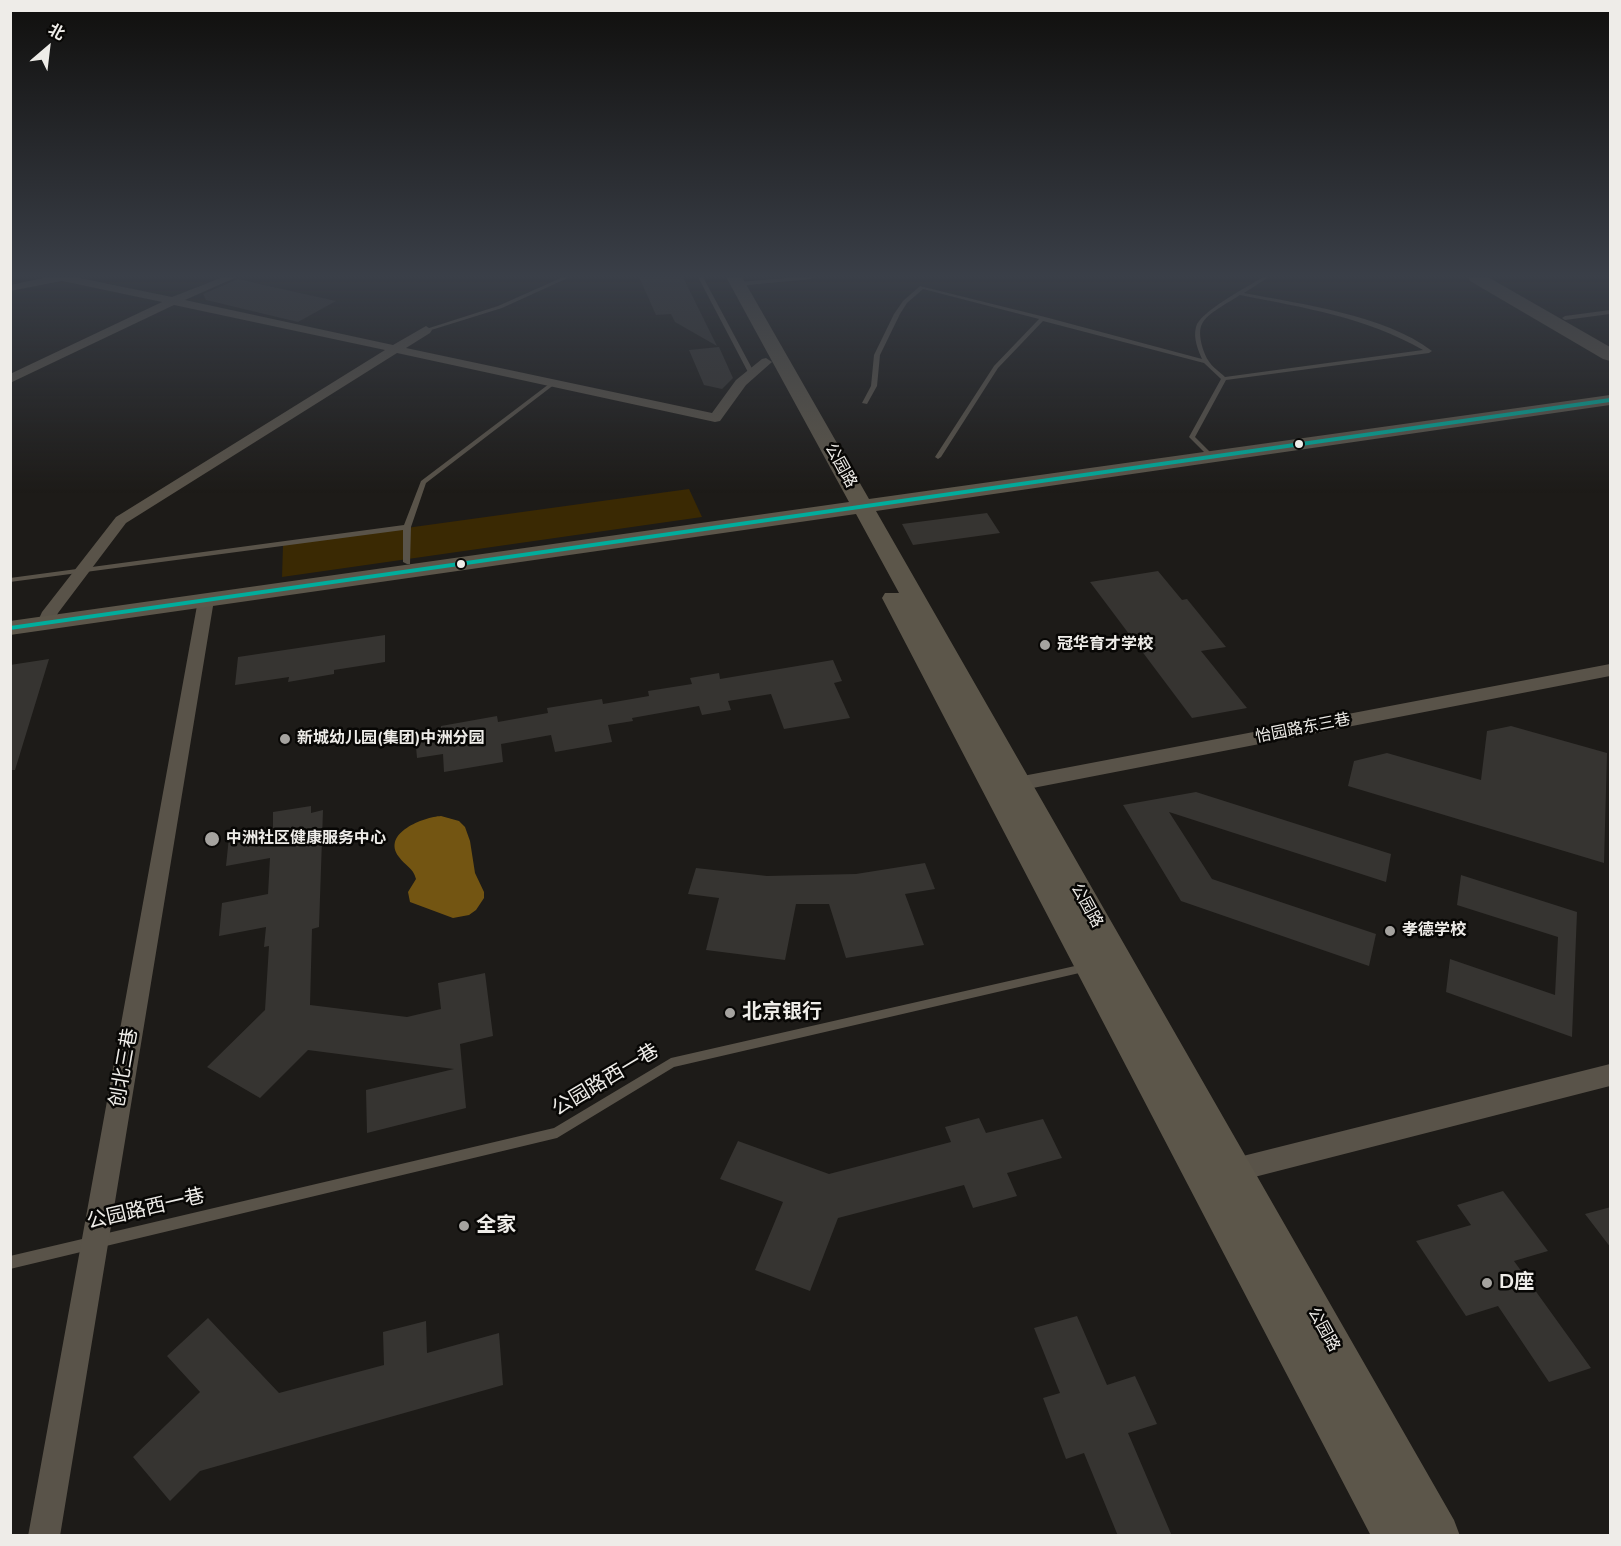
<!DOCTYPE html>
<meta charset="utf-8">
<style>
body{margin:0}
#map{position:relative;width:1621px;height:1546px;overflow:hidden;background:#1d1b18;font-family:"Nunito Sans","Noto Sans SC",sans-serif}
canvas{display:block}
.frame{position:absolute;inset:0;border:12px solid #eeece8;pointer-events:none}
.north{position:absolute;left:18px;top:18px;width:60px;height:60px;-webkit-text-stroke:4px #080705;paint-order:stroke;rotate:28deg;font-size:16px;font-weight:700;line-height:24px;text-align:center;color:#eeece8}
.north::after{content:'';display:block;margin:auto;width:21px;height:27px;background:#eeece8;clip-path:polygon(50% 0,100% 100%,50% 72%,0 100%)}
</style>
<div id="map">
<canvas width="1621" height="1546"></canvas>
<div class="frame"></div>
<div class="north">北</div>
</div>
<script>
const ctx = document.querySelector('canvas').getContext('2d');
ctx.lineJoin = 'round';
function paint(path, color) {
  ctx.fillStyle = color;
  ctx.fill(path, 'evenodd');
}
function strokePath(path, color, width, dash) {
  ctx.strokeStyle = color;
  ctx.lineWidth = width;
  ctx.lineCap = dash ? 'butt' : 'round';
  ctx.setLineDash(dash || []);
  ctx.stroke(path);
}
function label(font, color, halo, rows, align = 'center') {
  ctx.font = font + ' "Nunito Sans","Noto Sans SC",sans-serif';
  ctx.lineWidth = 5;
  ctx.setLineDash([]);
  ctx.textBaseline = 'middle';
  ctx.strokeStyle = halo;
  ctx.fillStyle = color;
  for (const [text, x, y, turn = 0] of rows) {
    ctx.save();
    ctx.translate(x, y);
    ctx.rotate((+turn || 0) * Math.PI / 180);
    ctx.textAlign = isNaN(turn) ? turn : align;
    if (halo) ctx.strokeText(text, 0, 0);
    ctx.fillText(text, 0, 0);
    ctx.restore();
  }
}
const green = new Path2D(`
 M689,489L702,517L282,577L283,545Z`);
const water = new Path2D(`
 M441,816L459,821L465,827L470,841L475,873L484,892V898L476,910L469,915L453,918L410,902L408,892L416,879C413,867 405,866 399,857C381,833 424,817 441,816Z`);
const building = new Path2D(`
 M639,277H683L717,346L675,322L671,314L656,315Z
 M238,279L300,293L336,301L298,322L206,300L203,294Z
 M719,347L733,378L722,389L704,385L689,350Z
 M987,513L1000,533L913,545L902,524Z
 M1158,571L1182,600L1187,599L1226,647L1201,651L1247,708L1192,718L1090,582Z
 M385,635V662L334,670V674L288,682L289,677L235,685L238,657Z
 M49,659L15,770H10V665Z
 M833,660L842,681L834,683L850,718L784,729L771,694L728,701L731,710L702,715L699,706L632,718L633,721L608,725L612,742L555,752L551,735L501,744L503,762L444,772L443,754L417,758L415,736L441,732V726L497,716L498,722L548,713L547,708L602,699L603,704L649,696L648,691L692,684L690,678L719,673L720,679Z
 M1511,726L1607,753L1604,863L1348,786L1354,761L1387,753L1481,780L1487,731Z
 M1196,792L1391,854L1386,882L1169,812L1212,879L1376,934L1369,966L1181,901L1123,805Z
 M311,806V813L323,810L319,927L312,929L310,1005L407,1017L441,1009L438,983L485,973L493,1036L460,1044L466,1108L367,1133L366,1090L454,1069L308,1050L260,1098L207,1067L265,1010L269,946L264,947L266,927L219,936L222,903L268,894L270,858L226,866L229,837L273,829V812Z
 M925,863L935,889L905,894L924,945L846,958L829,904H796L785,960L706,950L719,898L688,894L696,868L767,876L856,874Z
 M1461,875L1577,912L1572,1037L1446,992L1450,959L1555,995L1558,937L1457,905Z
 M979,1118L986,1133L1043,1119L1062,1158L1007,1173L1017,1196L973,1208L964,1185L838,1218L810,1291L755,1270L783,1202L720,1179L738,1141L829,1174L951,1142L945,1127Z
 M1503,1191L1548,1251L1514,1261L1591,1368L1549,1382L1498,1306L1466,1316L1416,1241L1471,1225L1457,1205Z
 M1611,1207V1248L1585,1214Z
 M1077,1316L1107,1385L1135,1376L1157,1424L1128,1433L1172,1536H1118L1084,1453L1066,1459L1043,1398L1060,1393L1034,1328Z
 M208,1318L279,1393L384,1365L383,1332L426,1321L427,1353L499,1333L503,1385L200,1471L170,1501L133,1457L200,1392L167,1356Z`);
const service = new Path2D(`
 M563,277H570L502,308L428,331L423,330L498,306Z
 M698,277H703L755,374L754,375L749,374Z
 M798,277H814L811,279L739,286L736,284L739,282Z
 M1263,277H1269L1244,293C1301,304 1385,315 1432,351L1429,353L1226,380L1195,437L1215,457L1212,459L1210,458L1189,437L1221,379L1204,363L1043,321L998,368L941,457L938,459L935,457L994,366L1039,319L923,289L907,303L900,314L880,355L877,386L867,404L862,403L871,386L874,355L894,314L903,301L920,286L1045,317L1202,359C1198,350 1193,338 1196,327C1199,312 1249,286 1263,277ZM1240,295C1305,308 1365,317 1423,350L1225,377C1220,372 1212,367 1208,360C1203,352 1197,333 1202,324C1207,313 1230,302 1240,295Z
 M1610,310V314L1565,320L1562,318L1565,316Z
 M553,381L556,383L555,384L426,483L411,527L410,564H407L403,562V530L10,582V578L404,525L421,481Z
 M1088,963L1092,964L1093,967L1092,970L1088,971L674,1067L557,1138L10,1269V1256L554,1128L671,1058Z`);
const minor = new Path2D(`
 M48,277H75L172,297L223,277H237L185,300L393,345L426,326L432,330L430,333L406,348L712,413L736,380L762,359L766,358L772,362L746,385L720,421L715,422L397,353L126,523L58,613L51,627H39L37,623L42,612L116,517L385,350L174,305L10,383V374L162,302L62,281L10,291V285Z
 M206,595L214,600L60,1536H28L198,600Z
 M1610,664V676L1007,793L1000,791L997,786L1000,781L1007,779Z
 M1610,1064V1086L1227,1184L1218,1181L1214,1172L1218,1163L1227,1160Z`);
const secondary = new Path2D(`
 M726,277H742L869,499L1610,395V405L876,511L1454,1520L1460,1536H1371L882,598L885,593H899L856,514L10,635V621L849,502Z`);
const primary = new Path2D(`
 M1468,277H1488L1610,347V361L1603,359L1470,281Z`);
const bus1 = new Path2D(`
 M1610,398V402L10,630V626Z`);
const markers = [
 [1299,444,5,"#eeece8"],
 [461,564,5,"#eeece8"],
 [1045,645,6,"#a5a39f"],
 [285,739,6,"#a5a39f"],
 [212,839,8,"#a5a39f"],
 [1390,931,6,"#a5a39f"],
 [730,1013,6,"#a5a39f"],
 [464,1226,6,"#a5a39f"],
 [1487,1283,6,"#a5a39f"]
];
const streetNames = [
 ["公园路",840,466,61],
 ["怡园路东三巷",1303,729,-11],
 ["公园路",1086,906,61],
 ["公园路",1323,1330,61]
];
const poiNames = [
 ["冠华育才学校",1057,645],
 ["新城幼儿园(集团)中洲分园",297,739],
 ["中洲社区健康服务中心",226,839],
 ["孝德学校",1402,931]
];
const nearPoinames = [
 ["北京银行",742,1013],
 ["全家",476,1226],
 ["D座",1499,1283]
];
const nearStreetnames = [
 ["创北三巷",125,1068,-80],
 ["公园路西一巷",606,1081,-31],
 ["公园路西一巷",146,1210,-13]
];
paint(green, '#3a2903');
paint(water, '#735512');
paint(building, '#363431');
paint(service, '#595349');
paint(minor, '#595349');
paint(secondary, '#5c564a');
paint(primary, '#5a5348');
paint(bus1, '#01ad9c');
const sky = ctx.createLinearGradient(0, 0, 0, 493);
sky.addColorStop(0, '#100f0d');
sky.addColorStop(0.56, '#3a3f48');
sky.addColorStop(1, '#3a3f4800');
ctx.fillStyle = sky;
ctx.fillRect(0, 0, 1621, 493);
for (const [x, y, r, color] of markers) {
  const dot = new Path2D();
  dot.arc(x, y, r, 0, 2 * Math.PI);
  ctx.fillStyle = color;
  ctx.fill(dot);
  strokePath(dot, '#080705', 2);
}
label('16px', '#eeece8', '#080705', streetNames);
label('bold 16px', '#eeece8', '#080705', poiNames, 'left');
label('bold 20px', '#eeece8', '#080705', nearPoinames, 'left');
label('20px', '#eeece8', '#080705', nearStreetnames);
</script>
